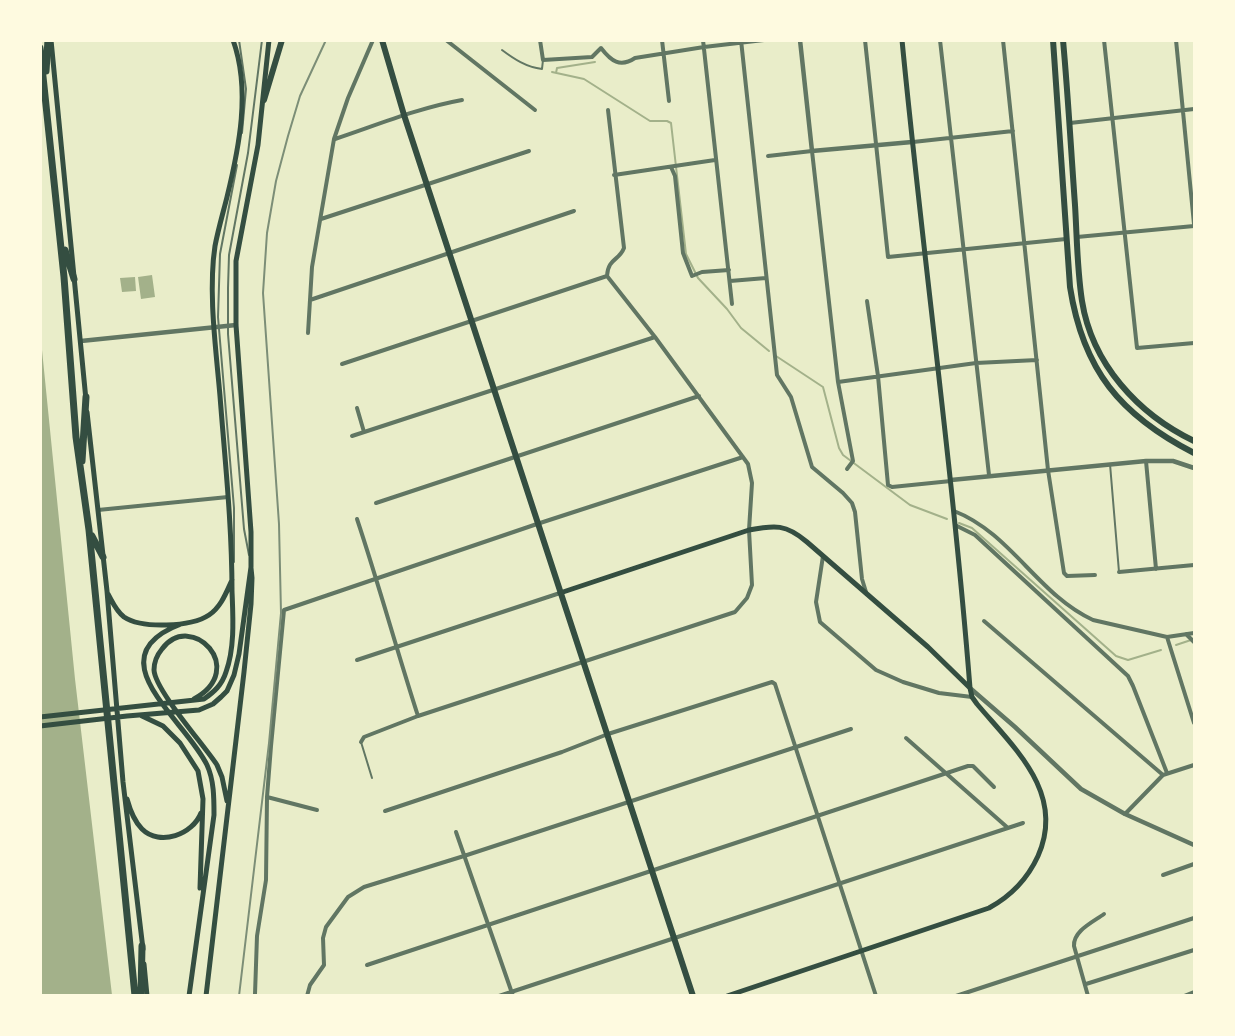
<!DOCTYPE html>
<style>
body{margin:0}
#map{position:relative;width:1235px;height:1036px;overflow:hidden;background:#e9edc9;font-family:Karla,sans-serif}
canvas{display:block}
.frame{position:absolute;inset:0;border:42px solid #fefae0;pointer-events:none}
</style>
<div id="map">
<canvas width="1235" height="1036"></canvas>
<div class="frame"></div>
</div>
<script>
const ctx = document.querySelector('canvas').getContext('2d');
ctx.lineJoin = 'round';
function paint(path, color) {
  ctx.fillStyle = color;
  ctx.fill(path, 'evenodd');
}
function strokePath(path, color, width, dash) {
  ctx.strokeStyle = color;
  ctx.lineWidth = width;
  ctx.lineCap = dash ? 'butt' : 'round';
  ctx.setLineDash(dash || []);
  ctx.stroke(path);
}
const water = new Path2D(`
 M152,275L155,297L141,299L138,277Z
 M135,277L136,291L122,292L120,278Z
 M40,330L75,679L112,995H41Z`);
const stream = new Path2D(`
 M552,72L584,79L650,121H667L671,123L686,254L698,278L727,309L741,328L769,351
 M556,73L557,68L595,62
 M776,356L823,387L839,448L843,455L910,505L947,519
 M959,523L972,528L1116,656L1128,660L1161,650
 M1176,645L1194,639`);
const service = new Path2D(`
 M239,40L246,89L242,133
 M502,50C514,59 526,67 542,69L543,60
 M1110,464L1119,572
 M249,555L244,529L228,334V288L229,255L248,153L262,40
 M234,562V508L218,317L220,254L237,165
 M361,742L372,778`);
const minor = new Path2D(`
 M446,40L535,110
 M540,40L543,60L592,57L601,48C611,61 620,68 635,58L704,47L764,40
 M662,40L669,101
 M703,40L732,304
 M741,40L777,375L791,397L812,467L843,493L852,503L855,512L862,579L866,592
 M865,40L888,257L1066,239
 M940,40L989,475
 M1003,40L1048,470L1064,573L1067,576L1095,575
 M1104,40L1137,348L1194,343
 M1176,40L1194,224
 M1070,123L1194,109
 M335,139C377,125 418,108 462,100
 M913,142L1013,131
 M768,156L812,151L838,382L853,461L847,469
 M671,167L675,176L683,253L692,276L702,272L729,270
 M614,175L715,160
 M321,219L529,151
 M1077,237L1194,226
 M607,276C608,258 619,261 624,248L608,110
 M730,281L766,278
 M310,300L574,211
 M867,301L878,376L888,485L892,487L951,481
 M308,333L312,267L334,139L348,98L373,40
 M342,364L607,276
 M838,382L976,363L1037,360
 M357,408L364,432
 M352,436L655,337
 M1146,461L1156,569
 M376,503L699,396
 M98,510L228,497
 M954,511C1011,533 1038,595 1093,620L1167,637L1194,633
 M357,519C379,585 397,651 418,716
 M955,525L975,535L1128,676L1133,686L1167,773
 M823,556L816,602L820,622L876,670L903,682L939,693L972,697
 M1119,572L1194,565
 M984,621L1163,775
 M1186,634L1194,642
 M1167,637L1194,723
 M357,660L560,593
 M906,738L1008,828
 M361,742L364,737L418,716L735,612L747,598L752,585L749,530L752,483L748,464L655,337L607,276
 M267,797L317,810
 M385,811L562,752L608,734L772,682L775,684L876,996
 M1125,814L1163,775L1194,765
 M456,832L513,996
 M1163,875L1194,864
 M367,965L968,766H973L994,787
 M1086,984L1194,950
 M255,994L257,936L266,880L267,797L271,746L284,610L537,524L743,457
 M307,996L310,985L324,965L323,938L326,927L348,897L364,887L464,856L851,729
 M499,996L1023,823
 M956,996L1194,918
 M1088,996L1074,946C1073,931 1093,922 1104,914
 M1184,996L1194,992`);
const tertiary = new Path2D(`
 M800,40L812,151L912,142
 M81,341L236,325
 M951,480L1146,461H1173L1194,468
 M970,688L1015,727L1081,789L1125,814L1194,845`);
const secondary = new Path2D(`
 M51,40L86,400
 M87,412L107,591L123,782L143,949
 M560,593L749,530C775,525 786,524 807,542L928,647L970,688
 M108,594C113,603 116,611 124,617C142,629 191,627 209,615C221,607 226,593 232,580
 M181,624C93,657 185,719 207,765C214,780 214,798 214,815L189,996
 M194,699C249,669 191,610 162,649C157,655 154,663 154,670C155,690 204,745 217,765L222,777L227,801
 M142,716L163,726L180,743L198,771L203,799L200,888
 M40,717L204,699C214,692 222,685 226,672C235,647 233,617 232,591C232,525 225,461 220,396C216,349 208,292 215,246C218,230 223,213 227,197C239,148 251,90 233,40
 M40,726L127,716L199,710L213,704L221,697L227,691L234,675L239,654L251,567V532L236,325V261L258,145L269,40
 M127,799C130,810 134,821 142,829C160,847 193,834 201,813
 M144,964L147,996
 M206,996L244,672L251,604L252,578L251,568
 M727,996L989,908C1011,896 1027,880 1038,856C1066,793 1014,748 977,704L972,697L970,688C953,472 923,257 902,40`);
const primary = new Path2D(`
 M382,40L404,115L693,996
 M1053,40L1070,287C1083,370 1120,415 1194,453
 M1063,40C1068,95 1071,150 1075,205C1077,237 1077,269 1082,301C1092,364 1138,414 1194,441
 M264,100L282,40`);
const trunk = new Path2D(`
 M40,48L64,277L76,437L89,530L135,996
 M46,71L48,40
 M65,250L74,279
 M82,461L86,397
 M92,536L103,557
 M141,996L142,946`);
const rail = new Path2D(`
 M239,996L269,743L281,613L279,524L263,293L267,233L276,181L288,136L300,96L326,40`);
paint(water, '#a3b18a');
strokePath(stream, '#a3b18a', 2);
strokePath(service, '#617663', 2);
strokePath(minor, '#617663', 4);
strokePath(tertiary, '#617663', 4.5);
strokePath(secondary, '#344e41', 5);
strokePath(primary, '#344e41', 6);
strokePath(trunk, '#344e41', 7);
strokePath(rail, '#7c8e77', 2);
</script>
